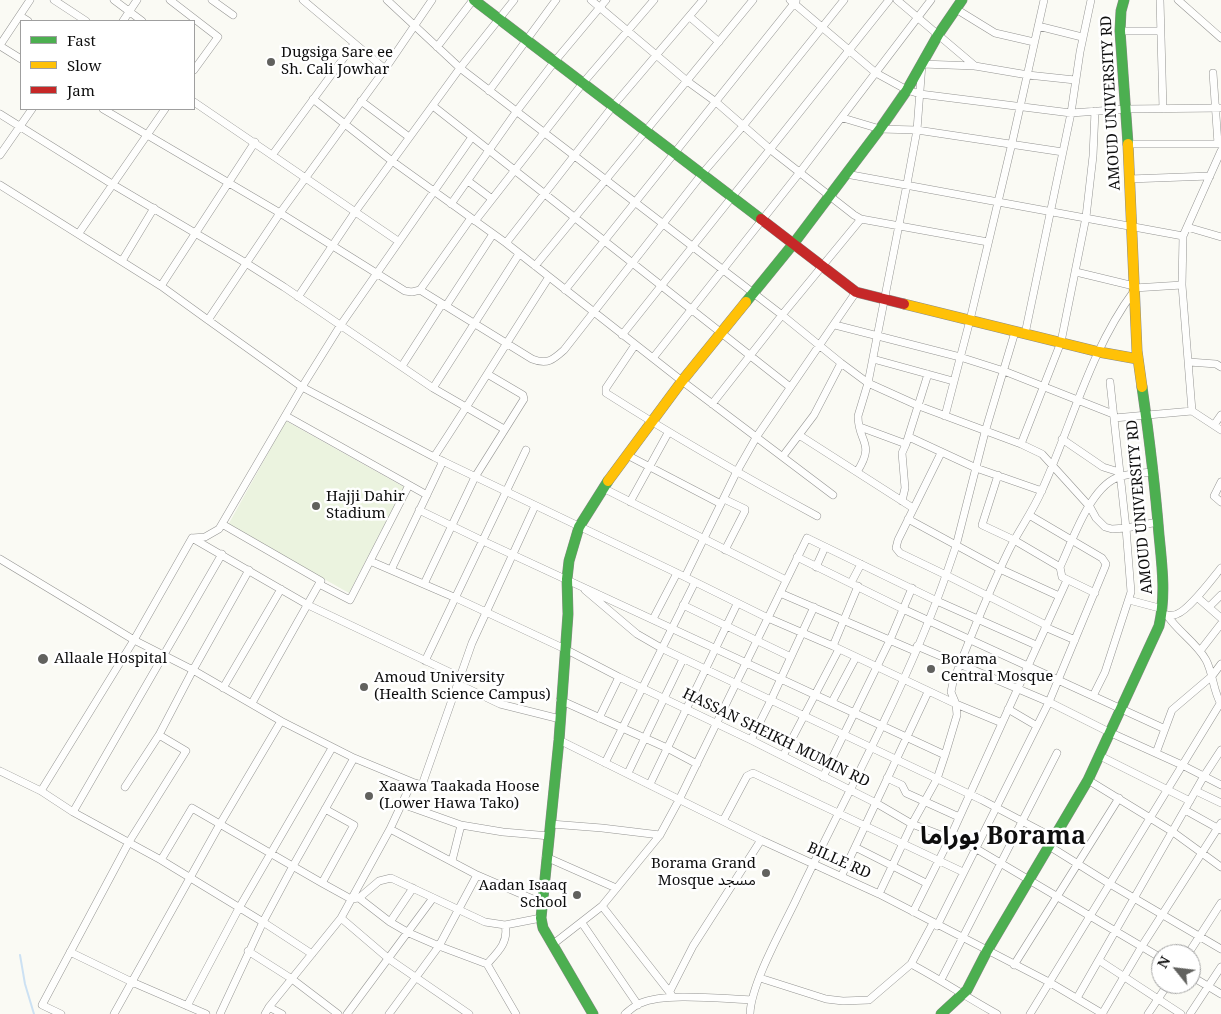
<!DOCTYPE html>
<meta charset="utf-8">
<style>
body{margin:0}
#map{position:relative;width:1221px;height:1014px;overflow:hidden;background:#fafaf4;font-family:"Noto Serif",serif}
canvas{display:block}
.legend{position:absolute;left:20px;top:20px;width:175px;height:90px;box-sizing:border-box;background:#fff;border:1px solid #9f9f9f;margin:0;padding:6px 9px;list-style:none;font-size:15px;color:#0e0e0e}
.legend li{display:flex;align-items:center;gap:10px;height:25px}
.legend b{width:25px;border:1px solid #9f9f9f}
.north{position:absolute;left:1151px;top:944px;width:50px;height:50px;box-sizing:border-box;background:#fff;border:1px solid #9f9f9f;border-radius:50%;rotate:299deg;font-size:14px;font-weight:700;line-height:20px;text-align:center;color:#0e0e0e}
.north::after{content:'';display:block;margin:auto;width:18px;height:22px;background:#61615e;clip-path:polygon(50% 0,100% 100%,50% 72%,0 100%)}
</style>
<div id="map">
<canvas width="1221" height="1014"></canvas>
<ul class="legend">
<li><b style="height:6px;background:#4caf50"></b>Fast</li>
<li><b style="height:6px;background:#ffc107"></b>Slow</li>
<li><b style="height:6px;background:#c62828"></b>Jam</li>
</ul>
<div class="north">N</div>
</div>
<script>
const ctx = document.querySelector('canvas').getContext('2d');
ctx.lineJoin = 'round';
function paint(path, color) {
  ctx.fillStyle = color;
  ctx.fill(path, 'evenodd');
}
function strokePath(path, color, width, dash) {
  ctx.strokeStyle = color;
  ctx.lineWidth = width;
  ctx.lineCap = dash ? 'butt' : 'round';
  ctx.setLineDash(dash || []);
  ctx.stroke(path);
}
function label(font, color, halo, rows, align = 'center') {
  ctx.font = font + ' "Noto Serif","Noto Sans Arabic",serif';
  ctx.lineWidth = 5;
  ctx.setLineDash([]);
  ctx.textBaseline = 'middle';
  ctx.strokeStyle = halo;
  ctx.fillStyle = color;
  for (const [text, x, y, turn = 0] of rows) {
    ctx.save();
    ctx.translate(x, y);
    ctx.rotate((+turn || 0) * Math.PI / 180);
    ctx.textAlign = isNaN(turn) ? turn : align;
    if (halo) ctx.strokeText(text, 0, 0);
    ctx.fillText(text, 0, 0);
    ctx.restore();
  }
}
const pitch = new Path2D(`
 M286,421L404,487L349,593L228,525Z`);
const stream = new Path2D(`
 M20,955L25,984L34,1014`);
const street = new Path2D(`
 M54,0L86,21
 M114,0L142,21
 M170,0L218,37L194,70
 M212,0L233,15
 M303,0L385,69
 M387,0L460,68L782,315L841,363L868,383L919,406L1021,444L1042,454L1090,507L1096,518L1105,527L1112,529L1126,528L1158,522
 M591,0L687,81L716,102L771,150L854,215L861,219L988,242
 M790,0L876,73L907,90L920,94L1071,113L1126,109L1221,108
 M897,0L975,66
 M1160,0L1163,109
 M1178,0L1221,38
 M956,9L995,33L1034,42
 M20,16L28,21
 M690,17L719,42
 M123,21L137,0
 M1038,26L1082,37
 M1120,31H1160
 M0,45L30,0
 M0,46L21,59
 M437,47L473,0
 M1213,73L1218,144
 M489,91L556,0
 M313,99L392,161L506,243L682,381L833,495
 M361,101L409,137
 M194,102L398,241
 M433,106L790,387
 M103,109L280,213L405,291L412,292L420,290L532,359C547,365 553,360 564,350L702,174L743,126L844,0
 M0,114L112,184L246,263L284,287L433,388L504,429
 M843,118L880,129L917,130L1063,152
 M1128,144H1221
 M273,154L354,44
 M0,155L32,109
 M846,174L1183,236
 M1129,179L1210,176
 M468,181L492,199
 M0,185L161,286L208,320L280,213L385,69L432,0
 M451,204L516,112L555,61L606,0
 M475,221L583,83L654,0
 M1187,227L1221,237
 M79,233L165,109
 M506,243L613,106L703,0
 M122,261L154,208
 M535,266L753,0
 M1076,272L1134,286
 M161,286L255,142
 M1134,288L1182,285
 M420,290L471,218
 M565,290L796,1
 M298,297L355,212L460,68L514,0
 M446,306L493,234
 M208,320L302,387L434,457L677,573L768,618L833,646L956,704L1002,723
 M835,325L960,357L1004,371L1113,414
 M1015,332L985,432L956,546L946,575L1046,625
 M1025,334L1071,113L1080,52L1091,0
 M622,335L889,0
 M635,345L606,388V393C675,437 745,477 817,516
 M653,358L800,172L931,0
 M873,359L953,381
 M1189,362L1216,364L1221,367
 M402,366L442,304
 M433,388L519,254
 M712,404L782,315L861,219
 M1192,411L1182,285L1183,236L1221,151
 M286,416L427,495
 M945,416L970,320L1012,143L1044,0
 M1114,418L1192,411L1221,430
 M1214,425L1221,415
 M860,427L906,444L928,374
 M799,435L913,508
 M909,437L976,468L1042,491
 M1062,439L1103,467L1119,472
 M1021,444L1061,342L1086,217L1093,156L1095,111
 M627,455L721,504
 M783,456L814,415L841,363
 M434,457C473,398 510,337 549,277
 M857,472C876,442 858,443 858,416L868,383L907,184L917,130L922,64L975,66L1028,75L1075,80
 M998,475L982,525L1014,540L1060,567
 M1221,482L1214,496L1221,502
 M603,488L786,580
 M724,499L745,509V511L725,550
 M902,501L905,488L902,453L906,444
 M630,502L668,433
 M419,510L483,541L945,755
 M908,519L1000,569L1059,596
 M222,524L321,581L319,584
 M797,557L903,609L1165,729
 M0,559L134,640L193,670L281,721L354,758L412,782L390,829L341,918L269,1007L265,1014
 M370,561L456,598L565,649L619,677L751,740L876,803L912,824L975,848L1161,958
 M816,567L825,547
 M391,570L443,461
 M685,577L736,473L757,436L856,292
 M851,583L861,564
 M424,584L475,477L524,399L523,395L489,375
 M585,590L637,634L663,649L982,800L1054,838
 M780,593L915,651
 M1095,593L1062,577L1060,567C1072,542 1089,490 1116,478C1127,473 1142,473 1154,472
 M1197,597L1221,618
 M1129,600L1163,609
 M683,605L791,657
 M1209,607L1221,595
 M1165,615C1168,615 1174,616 1177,614C1189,610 1212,579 1221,568
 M1167,615C1178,632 1196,642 1206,660C1213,673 1213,691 1221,704
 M653,619L677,573
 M1045,627L1075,640
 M833,646L858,586
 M917,646L1049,702L1109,732L1182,765L1221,785
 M1200,651L1221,624
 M425,661L526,450
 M460,677L308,605L192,538L205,537L219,529L302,387L340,326L472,137
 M458,684L500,704L560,719
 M223,688L281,589
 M1093,696L1105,672L1131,592L1126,528L1110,382
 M560,700L667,748L697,764
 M832,702L856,657
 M252,703L319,584L350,600L409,485
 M1008,709L1037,726
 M599,718L619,677
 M559,740L761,840L879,894L1049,982L1103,1014
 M751,740L771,700L814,607
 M1156,753L1172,710L1212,676L1221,664
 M783,756L839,649
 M1100,756L1190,801
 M605,763L695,582
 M0,771L41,791L73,812L161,860L263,922L312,954
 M628,773L683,659
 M823,777L890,640L912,588
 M887,778L902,785L906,793L959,817
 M1088,780L1173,832L1221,867
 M412,782L422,785L472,643L535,506
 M650,784L737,604
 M125,787L159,735L193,670L249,570
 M41,791L134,640L192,538
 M1196,791L1221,803
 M402,804L461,825L503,832L550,836
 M1185,810L1221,830
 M73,812L222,554
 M723,821L747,776L753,773L963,872
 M551,824L602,828L660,835
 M390,829L477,875L542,903
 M1049,846L1110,884L1221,949
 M855,847L926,883
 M546,857L616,888
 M161,860L192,808L322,883L351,899L359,898L390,922L409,933L439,946L487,964L516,1014
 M452,861L461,825
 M841,877L928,692
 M322,883L354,825L325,809
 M879,894L912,824L937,779L945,755L957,715L956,704L951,692L953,682C970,638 988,593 1009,550C1019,530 1033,511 1042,490C1072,424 1090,350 1134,291
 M359,898L379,881L391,878L485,922L505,925L541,918
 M602,906L671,994
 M913,912L950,838L1067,580
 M341,918L389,959L469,1014
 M390,922L413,888
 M582,923L638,1005
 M937,926L1049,702L1105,567L1106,564L1102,558L1029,515
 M552,945L602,906L660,835L679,800L807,538L937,601L1036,645
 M248,951L292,979L338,1014
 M70,952L132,982L206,1014
 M1188,954L1221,903
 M1100,961L1181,1014
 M487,964C498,952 509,942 505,925
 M911,964C941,980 968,998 997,1014
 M1014,965L1119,798
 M1191,976L1221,994
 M760,978L826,999L843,1001L869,1000L911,964L933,923
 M941,980L1057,753
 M670,991L693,946L761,840
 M1077,998L1204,776L1221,750
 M187,1006L239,908L332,748
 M269,1007L282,1014
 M61,1014L42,1005L129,842L186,751L159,735
 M114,1014L220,824L281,721
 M220,1014L263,922L293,866L354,758
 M347,1014L433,898
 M389,1014L439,946L477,875
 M625,1014C630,1010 635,1005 641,1003C665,992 724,999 752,1000
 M750,1014C751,984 781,931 795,902C846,794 906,689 946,575L900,553L896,548L898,540L941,453
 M1030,1014L1221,702
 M1102,1014L1142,946L1221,823
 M1148,1014L1168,984
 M1190,1014L1221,967`);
const fast = new Path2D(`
 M474,0L761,219
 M1124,0L1121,11L1120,31L1128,144
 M746,302L794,243L880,129L907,90L938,35L962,0
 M593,1014L543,928L541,918L559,740L568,614L567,579L569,561L579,527L608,481
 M941,1014L967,990L987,951L1088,780L1159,626C1166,596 1162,565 1159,535C1155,485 1149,436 1142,387`);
const slow = new Path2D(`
 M1128,144L1137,351L1142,387
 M904,304L1099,352L1138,359
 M608,481L682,381L746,302`);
const jam = new Path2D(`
 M761,219L856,292L904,304`);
const markers = [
 [271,62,5,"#61615e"],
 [316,506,5,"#61615e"],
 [43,659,6,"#61615e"],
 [931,669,5,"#61615e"],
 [364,687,5,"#61615e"],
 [369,796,5,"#61615e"],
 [766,873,5,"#61615e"],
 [577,895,5,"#61615e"]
];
const poiNames = [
 ["Dugsiga Sare ee",281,53],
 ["Sh. Cali Jowhar",281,70],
 ["Hajji Dahir",326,497],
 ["Stadium",326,514],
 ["Allaale Hospital",54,659],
 ["Borama",941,660],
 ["Central Mosque",941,677],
 ["Amoud University",374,678],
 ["(Health Science Campus)",374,695],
 ["Xaawa Taakada Hoose",379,787],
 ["(Lower Hawa Tako)",379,804],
 ["Borama Grand",756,864,"right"],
 ["Mosque مسجد",756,881,"right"],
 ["Aadan Isaaq",567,886,"right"],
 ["School",567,903,"right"]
];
const streetNames = [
 ["AMOUD UNIVERSITY RD",1111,103,-93],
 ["AMOUD UNIVERSITY RD",1140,507,-95],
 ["HASSAN SHEIKH MUMIN RD",776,738,26],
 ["BILLE RD",839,861,24]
];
const townNames = [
 ["بوراما Borama",1003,837]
];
paint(pitch, '#ebf3df');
strokePath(stream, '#cce1f3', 2);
strokePath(street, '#949492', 8);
strokePath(fast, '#8b8b88', 11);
strokePath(slow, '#8b8b88', 11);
strokePath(jam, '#8b8b88', 11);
strokePath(street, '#fefefd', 7);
strokePath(fast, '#4caf50', 10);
strokePath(slow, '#ffc107', 10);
strokePath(jam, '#c62828', 10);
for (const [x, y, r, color] of markers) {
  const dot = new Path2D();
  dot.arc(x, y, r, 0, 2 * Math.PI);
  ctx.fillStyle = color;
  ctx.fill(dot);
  strokePath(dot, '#fff', 2);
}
label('15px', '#0e0e0e', '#fff', poiNames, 'left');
label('15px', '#0e0e0e', '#fff', streetNames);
label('bold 25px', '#0e0e0e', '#fff', townNames);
</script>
